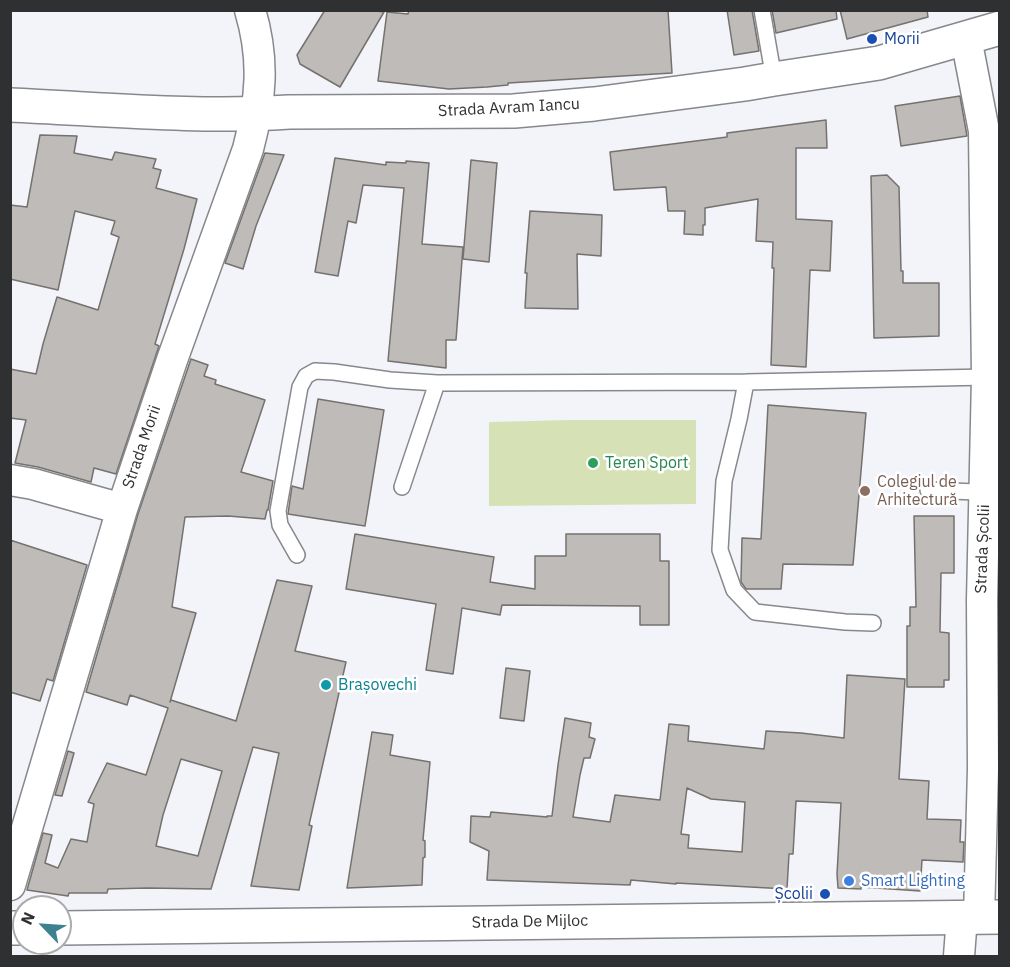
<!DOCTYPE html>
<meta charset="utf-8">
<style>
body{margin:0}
#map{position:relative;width:1010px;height:967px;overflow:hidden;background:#f2f4f9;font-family:"IBM Plex Sans",sans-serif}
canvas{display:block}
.frame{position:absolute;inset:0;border:12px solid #2f3032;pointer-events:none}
.north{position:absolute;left:12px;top:895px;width:60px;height:60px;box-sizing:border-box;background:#fff;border:2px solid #acacad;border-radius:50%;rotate:295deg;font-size:16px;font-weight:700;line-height:24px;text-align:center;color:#2f3032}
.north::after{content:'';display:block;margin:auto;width:21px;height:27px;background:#3e8292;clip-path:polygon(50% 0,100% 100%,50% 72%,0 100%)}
</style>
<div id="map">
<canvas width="1010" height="967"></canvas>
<div class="frame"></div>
<div class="north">N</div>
</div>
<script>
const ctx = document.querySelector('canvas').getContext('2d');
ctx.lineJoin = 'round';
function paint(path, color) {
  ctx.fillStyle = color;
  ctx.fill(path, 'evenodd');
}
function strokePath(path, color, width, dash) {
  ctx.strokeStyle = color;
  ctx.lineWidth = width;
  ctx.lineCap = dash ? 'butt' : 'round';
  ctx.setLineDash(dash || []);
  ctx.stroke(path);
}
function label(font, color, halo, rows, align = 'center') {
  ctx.font = font + ' "IBM Plex Sans",sans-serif';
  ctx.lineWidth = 5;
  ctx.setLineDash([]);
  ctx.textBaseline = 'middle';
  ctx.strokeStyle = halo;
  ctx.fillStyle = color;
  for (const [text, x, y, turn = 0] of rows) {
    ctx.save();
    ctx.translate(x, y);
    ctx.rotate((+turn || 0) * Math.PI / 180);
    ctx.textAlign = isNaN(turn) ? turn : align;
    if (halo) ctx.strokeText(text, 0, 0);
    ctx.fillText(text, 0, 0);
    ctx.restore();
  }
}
const green = new Path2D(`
 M570,420H696V504L489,506V422Z`);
const building = new Path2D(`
 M325,10H369L384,12L340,87L300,64L297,55Z
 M409,10H668L672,73L508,83V85L487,87L449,89L378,81L387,12L408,14Z
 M727,10H752L759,51L734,55Z
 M772,10H836L837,19L776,33Z
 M840,10H927L928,17L847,39Z
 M960,96L967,136L901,146L895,106Z
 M826,120L827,148H796V219L832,221L830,271L810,270L806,367L771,365L774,268H772L773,242L756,241L758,199L705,208V225H703V235L684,234L685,211H668L666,187L614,190L610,152L727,137V133Z
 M40,135L77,136L74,153L112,160L115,152L156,159L153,168L161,170L156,188L197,199L184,249L155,344L159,346L116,474L94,468L91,482L38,467L15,463L26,420L10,418V369L36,374L43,344L57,297L98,310L119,237L111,234L115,221L75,211L58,290L10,279V205L27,207Z
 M265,153L284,155L256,226L243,269L225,263Z
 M335,158L386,165V162L406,163V161L429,163L422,244L463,247L456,340H446V368L388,361L404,188L363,185L356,223L348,221L338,276L315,272Z
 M471,160L497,163L489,262L463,259Z
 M887,175L899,187L901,271H903V283H939V336L874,338L871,176Z
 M530,211L602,215L601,256L577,254L578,309L525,308L527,273H525Z
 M191,359L208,365L204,376L216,380L215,384L265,400L241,472L273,481L268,510H267L265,519L228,516L185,517L172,607L196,613L170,702L171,700L236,721L277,580L312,586L295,651L346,662L309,825L312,826L299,890L251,886L279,753L253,747L211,889L147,888L108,889L107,893H69L68,896L27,890L43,833L52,835L45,863L58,868L71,839L87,842L94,804L88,802L107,763L146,775L168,708L130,695L127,705L86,692L138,514ZM181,759L222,771L198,856L156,846L163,815Z
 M318,399L384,410L365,526L288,514L292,486L303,489Z
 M768,405L866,413L853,565L783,564L781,589H746L741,582L742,538L761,539Z
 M914,516H954V573H941L940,632L949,633V680H944V687H907V626H910V607H916Z
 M355,534L494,557L490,582L535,589V556H566V534H660V561H669V625H640V606L502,605L500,615L462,608L453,674L426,670L436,604L346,589Z
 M10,540L87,565L53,681L47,679L40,701L10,692Z
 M506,668L530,671L524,721L500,718Z
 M847,675L905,679L899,779L929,781L927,819L961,820L960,842H964L963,862L922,860L920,891L861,887V889L838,888L837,874L841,803L796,801L793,854H789L787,889L676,883V884L631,880L630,885L487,880L489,851L470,842L471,816L490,817L491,812L547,817V816H552L558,765L565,718L591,723L589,737L595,739L590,758H584L580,775L573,817L610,822L615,795L660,800L669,724L689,726L688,741L764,749L766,731L801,733L844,738ZM687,788L711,799L745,802L742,852L688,848L689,835L681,834Z
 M372,732L393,735L390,755L430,762L423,840L425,841V857L423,858L422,885L347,888Z
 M68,751L74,753L62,796L55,795Z`);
const service = new Path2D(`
 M762,10L774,79
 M746,382L987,377
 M402,487L437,383
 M928,490L1000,493
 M297,555L280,525L278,511L300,387L306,376L315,371L334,372L390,380L437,383L746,382L739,419L724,481L720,550L734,590L755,612L845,622L873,623`);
const minor = new Path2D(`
 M966,38L984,131L987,377L982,600L983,769L979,917
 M10,480L33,484L122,509
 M10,885L122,509L172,360L248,149C261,100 265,60 250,10
 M959,956L962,917`);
const tertiary = new Path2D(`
 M10,105C103,109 197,118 289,112L514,111L594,104L745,84L774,79L879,63L1000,28`);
const secondary = new Path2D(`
 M10,928H24
 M60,928L1000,917`);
const markers = [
 [872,39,6,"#1a4fb4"],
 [593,463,6,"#2e9e5b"],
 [865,491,6,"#8d6e63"],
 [326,685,6,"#0f9aa8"],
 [849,881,6,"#3f7fe0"],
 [825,894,6,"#1a4fb4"]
];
const transitNames = [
 ["Morii",884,39],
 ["Școlii",813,894,"right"]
];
const streetNames = [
 ["Strada Avram Iancu",509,108,-3],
 ["Strada Morii",142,447,-71],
 ["Strada Școlii",983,549,-88],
 ["Strada De Mijloc",530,922,-1]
];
const leisureNames = [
 ["Teren Sport",605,463]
];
const educationNames = [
 ["Colegiul de",877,482],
 ["Arhitectură",877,500]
];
const cultureNames = [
 ["Brașovechi",338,685]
];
const shopNames = [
 ["Smart Lighting",861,881]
];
paint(green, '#d6e2b6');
paint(building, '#bfbbb8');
strokePath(building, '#75716e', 1.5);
strokePath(service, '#86888c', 18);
strokePath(minor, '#86888c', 33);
strokePath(tertiary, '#86888c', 36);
strokePath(secondary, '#86888c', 36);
strokePath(service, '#fff', 15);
strokePath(minor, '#fff', 30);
strokePath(tertiary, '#fff', 33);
strokePath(secondary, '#fff', 33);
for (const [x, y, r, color] of markers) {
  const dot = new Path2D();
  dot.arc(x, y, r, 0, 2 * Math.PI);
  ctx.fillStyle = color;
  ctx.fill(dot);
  strokePath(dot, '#fff', 2);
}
label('16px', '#164399', '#fff', transitNames, 'left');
label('16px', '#2f3032', '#fff', streetNames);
label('16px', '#27864d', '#fff', leisureNames, 'left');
label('16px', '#785e54', '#fff', educationNames, 'left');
label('16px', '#0d838f', '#fff', cultureNames, 'left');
label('16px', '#366cbe', '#fff', shopNames, 'left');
</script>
